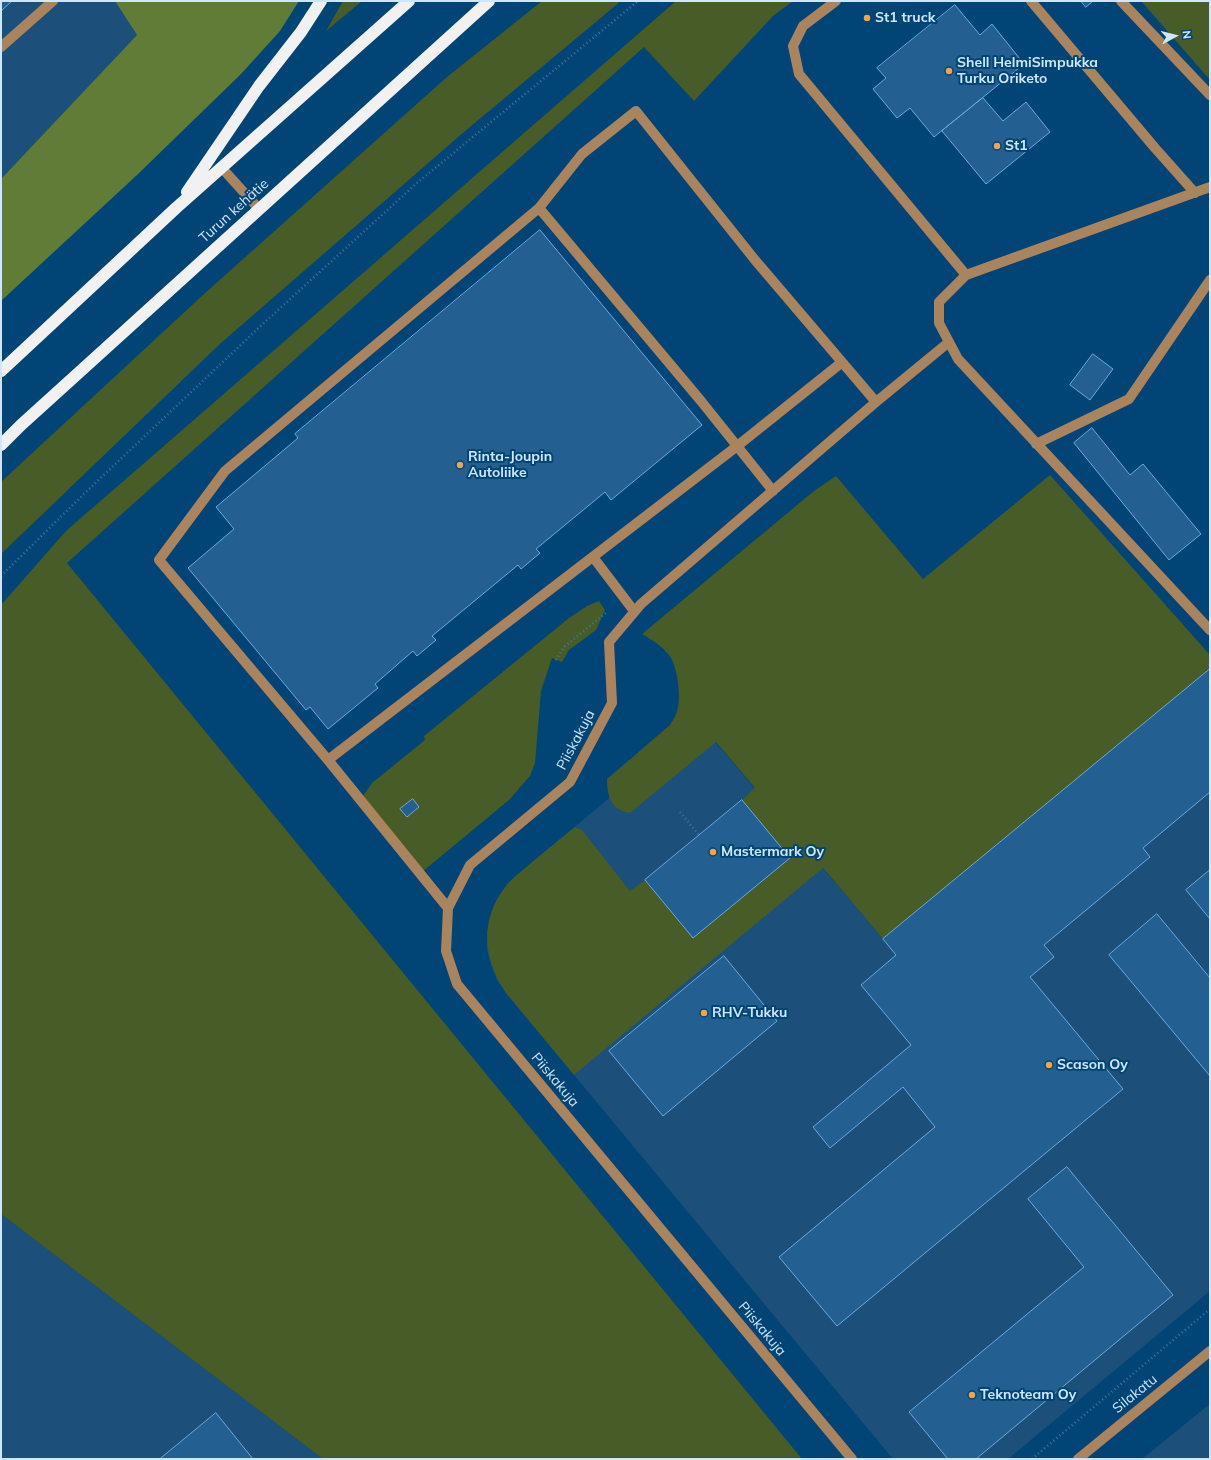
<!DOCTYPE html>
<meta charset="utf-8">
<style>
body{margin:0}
#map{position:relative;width:1211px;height:1460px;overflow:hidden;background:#004575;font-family:Mulish,sans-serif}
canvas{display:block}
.frame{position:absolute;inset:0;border:2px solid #cfe7fe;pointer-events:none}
.north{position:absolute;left:1155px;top:16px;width:40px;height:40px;-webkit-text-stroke:3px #004575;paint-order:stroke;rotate:83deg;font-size:11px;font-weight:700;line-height:16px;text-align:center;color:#cfe7fe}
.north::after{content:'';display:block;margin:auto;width:14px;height:18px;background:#cfe7fe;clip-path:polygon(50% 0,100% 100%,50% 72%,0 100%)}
</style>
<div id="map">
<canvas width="1211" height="1460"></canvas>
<div class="frame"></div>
<div class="north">N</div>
</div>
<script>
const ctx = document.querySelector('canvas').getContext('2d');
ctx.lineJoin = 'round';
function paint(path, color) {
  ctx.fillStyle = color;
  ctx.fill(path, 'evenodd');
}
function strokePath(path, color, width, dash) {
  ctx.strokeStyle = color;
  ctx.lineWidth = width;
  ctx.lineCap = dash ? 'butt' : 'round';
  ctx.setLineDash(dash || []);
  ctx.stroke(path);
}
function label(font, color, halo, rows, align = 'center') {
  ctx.font = font + ' Mulish,sans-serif';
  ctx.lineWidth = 4;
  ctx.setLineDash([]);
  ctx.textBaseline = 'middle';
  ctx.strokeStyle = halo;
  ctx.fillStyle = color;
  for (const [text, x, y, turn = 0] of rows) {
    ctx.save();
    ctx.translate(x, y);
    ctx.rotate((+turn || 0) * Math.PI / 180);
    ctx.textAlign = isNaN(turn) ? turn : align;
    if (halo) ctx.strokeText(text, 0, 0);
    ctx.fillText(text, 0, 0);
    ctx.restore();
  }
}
const built = new Path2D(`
 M1,1H115L137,35L1,179Z
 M1210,669V1291L1008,1459H893L506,993L497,980L491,965L487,949V932L491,915L497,899L506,886L517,875L699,723L883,939Z
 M1,1214L323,1459H1Z
 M1210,1405V1459H1142L1206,1407Z`);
const green = new Path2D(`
 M343,1H362L326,31Z
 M542,1H621L464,132L221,343L1,554V482L204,294L447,77Z
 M676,1H793L773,16L694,101L644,47L67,563L802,1459H323L1,1214V605L66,531Z
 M1141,1H1210V80Z
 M1050,475L1210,655V669L883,939L823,868L574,1075L506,993C483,959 479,920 506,886C512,878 522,871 530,864C545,851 560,839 575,827L582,830L630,891L645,880L693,938L790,858L742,800L755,788L716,742L630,813C611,810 607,797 607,779L670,725C672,721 675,718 676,714C682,700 678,671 671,658C665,648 652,640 642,634L814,491L836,476L923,579Z
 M599,601L605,610L596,630L569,650L562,662L552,658L541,691L535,763L530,776L509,800L422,872L363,796L372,783L425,740L424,736L569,618L587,606Z`);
const forest = new Path2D(`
 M115,1H299L280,31L241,74L137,175L1,301V179L137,35Z`);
const building = new Path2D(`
 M1,1H12L1,11Z
 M1081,1H1093L1086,7Z
 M955,5L980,35L992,24L1024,64L934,137L910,108L897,118L873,89L886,78L877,68Z
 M983,98L1003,121L1026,102L1050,132L986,184L942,131Z
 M540,230L702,425L611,500L605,492L536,549L540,553L521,569L518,565L432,636L436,640L417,656L413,651L375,684L378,688L328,729L310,707L306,710L188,568L234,529L216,507L298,438L295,434Z
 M1093,354L1113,369L1090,400L1070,385Z
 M1092,428L1130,475L1143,464L1201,534L1169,560L1074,443Z
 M1210,669V792L1143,848L1150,857L1044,945L1054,957L1030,977L1123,1089L837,1326L779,1257L935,1127L903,1087L830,1148L813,1127L911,1045L861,985L896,955L883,939Z
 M413,799L419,807L407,817L400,809Z
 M742,800L790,858L693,938L645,880Z
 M1210,870V919L1186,890Z
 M1157,914L1210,978V1076L1109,955Z
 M724,956L777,1021L663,1116L609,1051Z
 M1067,1167L1173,1295L976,1459H948L909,1412L1084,1267L1028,1199Z
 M216,1413L253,1459H160Z`);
const path = new Path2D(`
 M1,576L90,488L265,322L417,183L638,1
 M556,660L564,647L606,613
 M680,812L699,835
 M1032,1459L1210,1309`);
const minor = new Path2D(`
 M836,1L803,26L793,46L799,74L966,275L1210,187
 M1031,1L1155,148L1195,193
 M1121,1L1210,95
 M1,47L53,1
 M221,167L259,209
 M539,208L701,401L773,491
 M966,275L939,302V323L958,359L1210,630
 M1036,444L1129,399L1210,280
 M593,557L634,611
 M328,760L736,447L841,363
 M448,908L328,760L159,560L225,471L539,208L582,154L636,111L755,260L876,402
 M852,1459L457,984L446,951L448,908L470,865L570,782L612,703L609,642L641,604L876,402L949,342
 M1078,1459L1210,1351`);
const highway = new Path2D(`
 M187,192L259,86L301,32L321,1
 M1,371L176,208L409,1
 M1,445L21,425L489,1`);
const markers = [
 [867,18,4,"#f4a444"],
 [949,71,4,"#f4a444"],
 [997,146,4,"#f4a444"],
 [460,465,4,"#f4a444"],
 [713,852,4,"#f4a444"],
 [704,1013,4,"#f4a444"],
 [1049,1065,4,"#f4a444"],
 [972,1395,4,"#f4a444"]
];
const poiNames = [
 ["St1 truck",875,18],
 ["Shell HelmiSimpukka",957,63],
 ["Turku Oriketo",957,79],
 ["St1",1005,146],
 ["Rinta-Joupin",468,457],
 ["Autoliike",468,473],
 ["Mastermark Oy",721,852],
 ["RHV-Tukku",712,1013],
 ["Scason Oy",1057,1065],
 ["Teknoteam Oy",980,1395]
];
const streetNames = [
 ["Turun kehätie",234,211,-42],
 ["Piiskakuja",576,740,-62],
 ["Piiskakuja",555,1080,50],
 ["Piiskakuja",762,1329,50],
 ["Silakatu",1135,1394,-39]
];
paint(built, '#1c4f7a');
paint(green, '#475c26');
paint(forest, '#617c36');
paint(building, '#235f91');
strokePath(building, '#6ca9df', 1);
strokePath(path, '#40779f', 2.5, [1, 3]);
strokePath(minor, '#aa845c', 10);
strokePath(highway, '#f0f1f0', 12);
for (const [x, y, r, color] of markers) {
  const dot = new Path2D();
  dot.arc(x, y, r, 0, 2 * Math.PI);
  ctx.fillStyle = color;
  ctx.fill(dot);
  strokePath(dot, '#004575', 1.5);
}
label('bold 14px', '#cfe7fe', '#004575', poiNames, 'left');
label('14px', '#cfe7fe', '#004575', streetNames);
</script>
